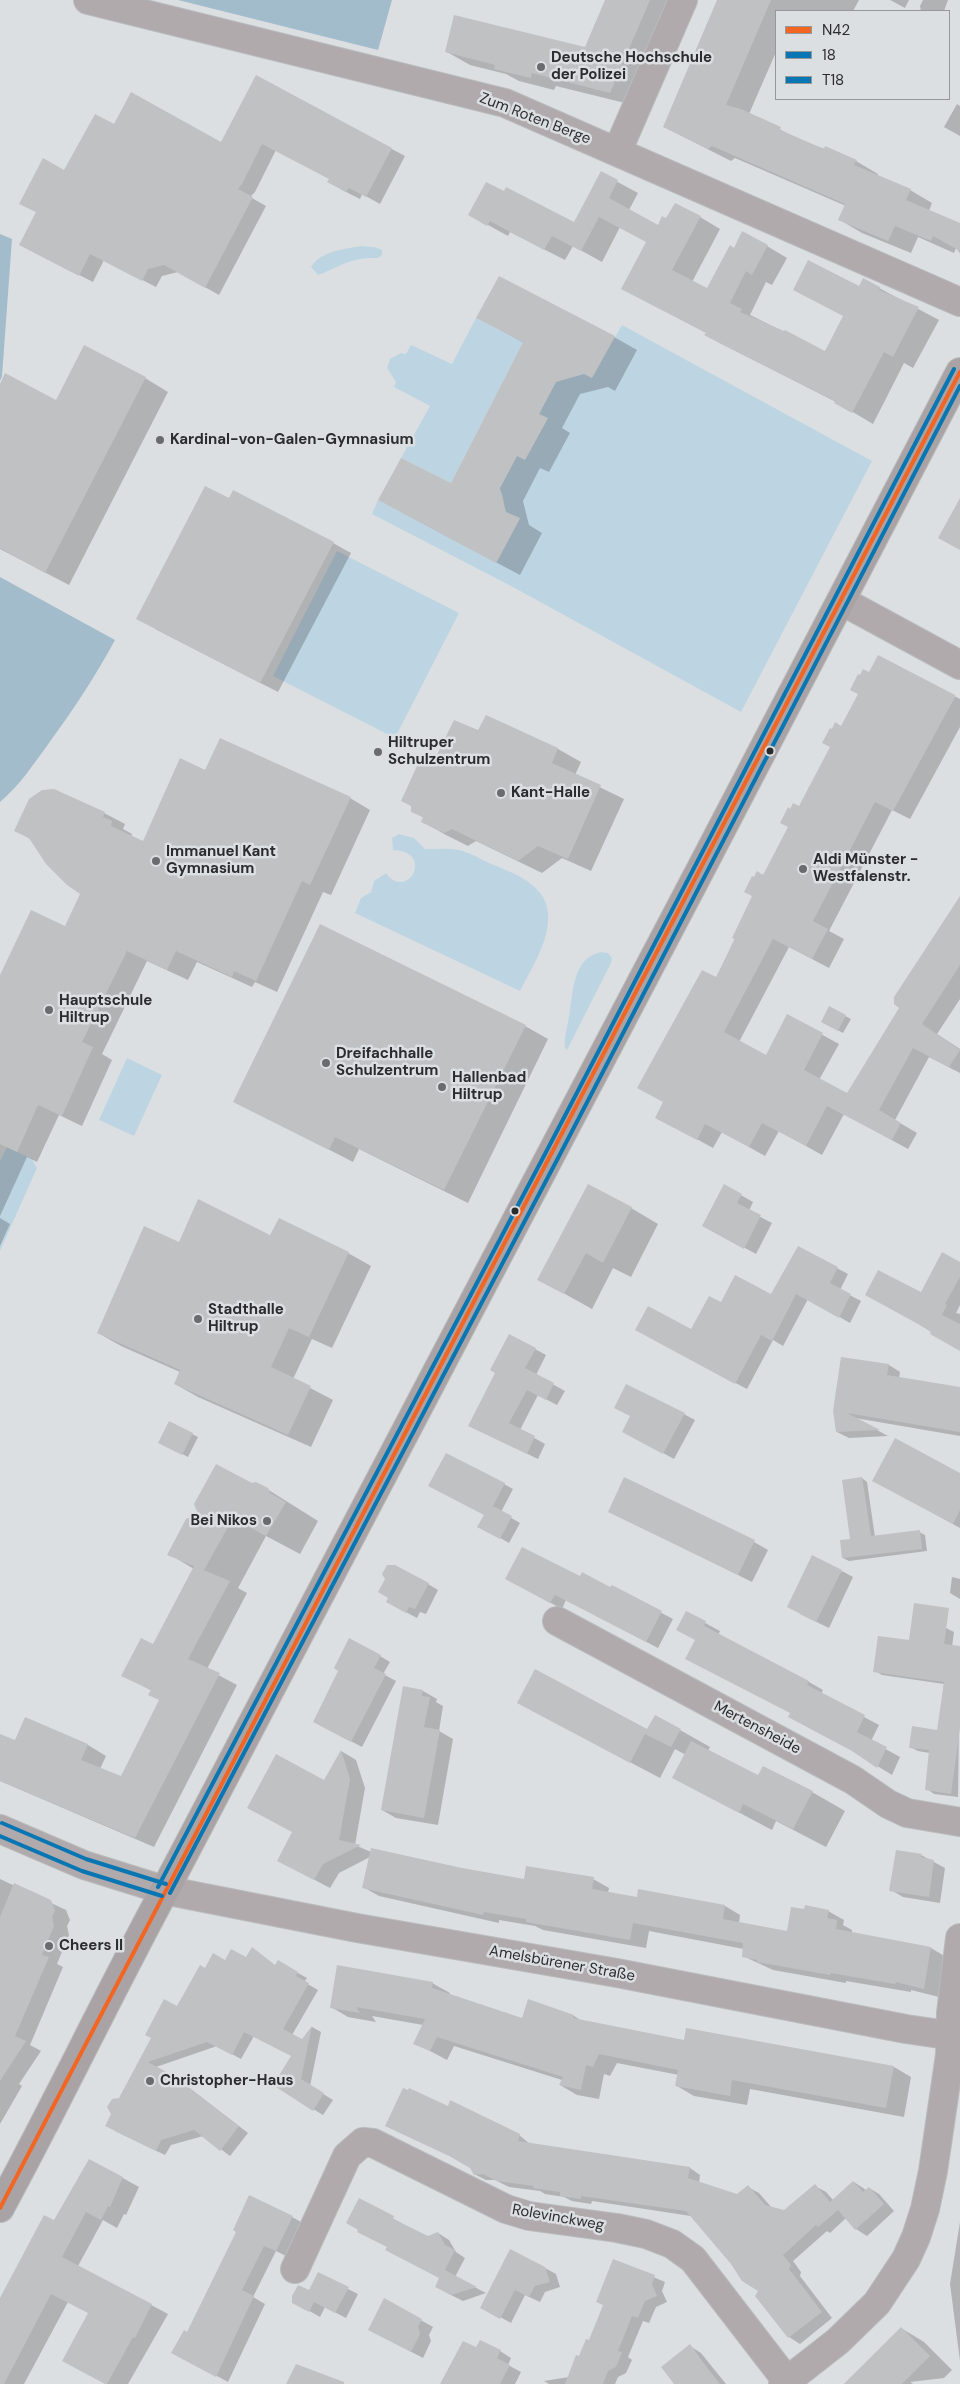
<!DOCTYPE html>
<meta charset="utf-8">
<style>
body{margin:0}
#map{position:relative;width:960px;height:2384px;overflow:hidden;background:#dcdfe1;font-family:"DM Sans",sans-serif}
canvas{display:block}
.legend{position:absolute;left:775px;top:10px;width:175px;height:90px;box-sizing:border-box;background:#dbdfe2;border:1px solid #95979a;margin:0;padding:6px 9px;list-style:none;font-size:15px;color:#2b2c2d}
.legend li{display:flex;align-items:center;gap:10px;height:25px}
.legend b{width:25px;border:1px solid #95979a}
</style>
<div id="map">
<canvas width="960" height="2384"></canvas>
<ul class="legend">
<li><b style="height:6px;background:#f26522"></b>N42</li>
<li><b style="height:6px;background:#0776b2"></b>18</li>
<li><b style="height:6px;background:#0776b2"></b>T18</li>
</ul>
</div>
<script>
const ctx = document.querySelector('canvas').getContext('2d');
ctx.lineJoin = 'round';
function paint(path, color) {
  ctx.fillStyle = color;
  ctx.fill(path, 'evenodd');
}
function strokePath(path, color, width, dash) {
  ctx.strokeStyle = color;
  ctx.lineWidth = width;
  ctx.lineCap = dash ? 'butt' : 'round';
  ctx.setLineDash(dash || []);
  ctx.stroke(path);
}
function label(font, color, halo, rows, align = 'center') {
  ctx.font = font + ' "DM Sans",sans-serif';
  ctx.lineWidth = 5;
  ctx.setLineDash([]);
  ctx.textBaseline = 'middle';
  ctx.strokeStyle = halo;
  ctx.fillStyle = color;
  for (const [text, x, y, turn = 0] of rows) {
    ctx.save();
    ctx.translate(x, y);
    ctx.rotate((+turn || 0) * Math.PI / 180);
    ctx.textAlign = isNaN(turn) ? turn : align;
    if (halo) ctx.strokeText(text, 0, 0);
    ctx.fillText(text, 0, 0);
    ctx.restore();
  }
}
const green = new Path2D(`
 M361,246L374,247L382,250V255L378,258C350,257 342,266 318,275L311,267C320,251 345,249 361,246Z
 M476,318L523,342L451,483L401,458L430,406L394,387L396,382L387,368L390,359L401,353L406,354L411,345L452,364Z
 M622,325L872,461L741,712L511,586L372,514L378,500L497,562L520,519L500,509L504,501L502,494L498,491L517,456L525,460L548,418L539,414L558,378L574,369L592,378Z
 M337,551L459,613L395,738L273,676Z
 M399,834L414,838L425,849C436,849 448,848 459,850C468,852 479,858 487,862C510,872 546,883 548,913C550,941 532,967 520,991L355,913L361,898L371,892L374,881L386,873C407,902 436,852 393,850L392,838Z
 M601,952L608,953L612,958L611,963L567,1050L565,1048C564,1036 567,1028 569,1017C573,993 572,958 601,952Z
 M127,1058L162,1075L134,1136L99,1120Z
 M7,1147L32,1159L37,1168L0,1251V1161Z`);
const forest = new Path2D(`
 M178,0H392L378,50Z
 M0,234L12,239L2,376L0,381Z
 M0,577L115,640C95,677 73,710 49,743C33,765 20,785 0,802Z`);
const shadow = new Path2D(`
 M606,0H679L633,105L556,86L554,90L519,81L506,74L470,65L447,52L586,49Z
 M719,0H859L853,11L795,10L776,11V52L749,114L801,140L856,161L878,174L877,176L910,190L932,203L929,211L960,224V253L956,248L954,253L918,237L911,253L862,233L840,220L846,206L735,158L731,161L664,127Z
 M890,0H909L905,8Z
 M923,0H948L944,11H921L920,6Z
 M256,77L405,156L380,204L362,194L360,199L342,190L331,179L276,150L255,192L250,197L266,206L219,295L178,272L162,276L156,287L104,260L93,282L34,252L64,171L114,126L221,143Z
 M957,104L960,106V136L944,127Z
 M601,173L638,193L629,210L658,227L667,220L700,217L720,229L692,282L708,290L734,249L767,246L787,258L772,285L766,282L750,315L825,352L864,280L939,320L913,368L904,363L873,424L836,402L726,346L707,333L622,288L647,242L620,227L602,262L573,246L565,260L510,232L508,236L470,215L574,224Z
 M500,330L614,337L637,350L615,391L608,387L580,394L562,428L570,433L549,472L540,468L523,501L529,525L542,533L520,575L403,513L451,485L524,343Z
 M145,378L168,392L69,585L0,549V386L57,402Z
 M333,543L351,553L278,692L155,629Z
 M879,656L960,699V727L910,819L892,810L829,931L844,939L829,968L789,947L739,1042L766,1056L788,1016L839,1044L819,1080L847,1095L901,1007L960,898V999L937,1034L960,1049V1073L929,1057L895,1120L917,1133L908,1149L844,1114L822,1155L779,1131L765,1156L722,1132L713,1148L673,1126L716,979L764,876L789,827L791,810L800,808L831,747L833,730L842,727Z
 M486,717L558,749L581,762L575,775L624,799L591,871L562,858L542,873L476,841L468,846L446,835L423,822L424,818L412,811L433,767L479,732Z
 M206,771L350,798L370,810L331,895L323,892L277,992L255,982L252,987L197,962L188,980L147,961L102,1054L112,1060L82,1126L59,1115L37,1162L27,1157L0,1216V978L65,928L81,893L32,840L16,831L104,813L125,824L123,829L132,834L131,837L143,842Z
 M829,1008L851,1019L843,1033L822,1022Z
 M525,1026L548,1039L468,1203L359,1149L353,1162L235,1101Z
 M725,1186L753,1202L749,1211L772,1223L756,1254L715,1232Z
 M631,1208L658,1224L631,1277L613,1268L592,1309L538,1279Z
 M0,1218L10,1224L0,1246Z
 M271,1237L348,1253L371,1266L332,1348L312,1339L293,1379L333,1400L311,1447L198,1397L175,1384L180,1372L121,1346L98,1333L179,1243Z
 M799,1248L848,1274L840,1290L861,1301L850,1323L808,1299L783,1346L773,1340L747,1389L647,1336L691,1331L721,1304L772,1296Z
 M960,1263V1305L956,1313L960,1314V1350L921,1294Z
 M535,1349L546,1355L536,1375L565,1391L557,1405L538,1395L520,1430L545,1444L538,1459L480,1431Z
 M889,1365L900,1372L899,1378L960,1391V1436L855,1418L888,1436L849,1438L837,1432L835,1411Z
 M650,1396L695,1420L674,1459L634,1437Z
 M192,1434L198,1437L188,1457L165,1445Z
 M960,1474V1528L902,1496Z
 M862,1478L867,1482L875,1537L919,1532L925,1535L927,1551L849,1561L843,1558L852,1540Z
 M504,1484L513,1489L501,1512L520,1523L509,1543L479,1526Z
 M252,1485L267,1489L318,1521L300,1554L266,1536L238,1588L247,1593L207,1669L237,1685L154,1847L0,1781V1735L16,1742L88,1745L106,1756L100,1769L121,1777L160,1700L152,1691L123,1675L153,1645L194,1569L169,1554L200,1515Z
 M609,1511L754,1542L768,1550L752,1582Z
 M842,1571L853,1577L829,1628L800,1614Z
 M580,1577L611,1589L612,1587L673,1619L658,1648L566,1600L562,1609L518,1585Z
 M952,1577L960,1579V1599L950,1593Z
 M428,1584L438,1590L426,1614L420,1612L417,1618L387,1602Z
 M687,1613L720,1631L718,1635L809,1682L823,1690L821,1694L879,1725L871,1741L900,1757L892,1775L791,1713L696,1640Z
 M946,1628L954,1632L952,1647L960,1648L958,1797L934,1794L927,1789L930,1753L918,1751L910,1747L938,1731L944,1684L882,1675L875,1671L910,1641Z
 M380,1656L390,1662L383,1674L396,1681L362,1747L324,1727Z
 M404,1688L423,1691L437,1699L436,1702L443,1706L439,1731L453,1739L438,1825L396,1818L382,1810Z
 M518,1703L648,1730H680L710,1747L708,1751L759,1777L812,1792L845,1811L826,1847L776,1821L772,1830L674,1778L686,1755L675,1749L660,1778Z
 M341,1751L356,1760L365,1788L355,1845L371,1852L525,1880L593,1879L609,1888L608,1893L638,1898L725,1906L740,1915L739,1923L788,1932L828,1911L844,1920L843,1925L852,1930V1934L931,1948L946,1957L939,1997L911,1990V1992L846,1981V1983L773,1970L743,1956L744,1949L649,1931L646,1948L543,1930L535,1926L499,1920V1923L379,1896L363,1887L370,1857L339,1873L330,1888L294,1869L325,1782Z
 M921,1855L945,1868L940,1903L903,1897L891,1890Z
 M0,1879L66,1910L70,1920L67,1926L69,1935L57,1964L63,1967L30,2045L41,2051L19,2084L22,2086L0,2124Z
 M252,1949L276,1966L278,1962L307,1978L304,1982L318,1990L292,2035L302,2040L312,2027L321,2032L310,2086L333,2100L323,2115L274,2085L293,2056L254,2036L241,2059L217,2046L156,2067L183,2083L248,2133L230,2156L203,2136L171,2145L165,2155L115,2131L120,2099L178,2008L205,1970L225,1962L246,1959Z
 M432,1983L450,1993L449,1995L522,2020L574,2016L582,2021L685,2041L894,2067L911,2077L904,2117L750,2089L747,2105L694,2096L677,2086L679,2075L617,2063L610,2076L604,2074L599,2099L577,2095L560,2085L562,2080L454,2046L447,2060L415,2043L423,2025L372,2016L376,2022L348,2017L331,2007Z
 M449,2107L519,2135L530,2144L690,2168L700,2175L699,2183L738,2196L748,2187L759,2193L772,2208L784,2211L815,2186L826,2192L833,2200L854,2182L866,2190L869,2188L879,2194L894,2211L867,2236L856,2229L846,2218L830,2233L827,2231L793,2261L801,2272L800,2276L832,2318L800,2344L789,2337L760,2290L732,2264L691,2216L592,2201L591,2204L572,2201L564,2197L545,2194L540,2191L509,2187L495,2180H486L474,2174Z
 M90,2160L139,2187L126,2215L124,2214L117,2228L103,2220L78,2266L168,2314L128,2384H107L89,2313L68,2302L24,2384H0V2300L54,2222Z
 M360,2200L428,2238L438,2233L449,2240L456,2252L465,2258L455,2277L486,2293L463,2301L447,2293L441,2278L388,2247Z
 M292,2217L303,2223L288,2257L276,2251L253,2297L265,2304L228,2382L173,2352L188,2333L238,2232Z
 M960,2222V2361L950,2284Z
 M613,2260L665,2282L662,2291L667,2302L656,2307L649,2323L643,2321L628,2357L632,2360L626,2373L618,2377L615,2384H549L544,2381L569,2377L590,2341L604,2305Z
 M545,2268L556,2274L560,2287L545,2292L540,2302L525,2295L511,2323L482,2307Z
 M348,2289L358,2294L346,2318L325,2307L320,2317L304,2308L309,2292Z
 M385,2300L433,2327L429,2335L431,2341L423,2358L381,2336Z
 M901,2328L924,2342L952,2370L944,2378L910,2382L913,2384H844Z
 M690,2346L701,2353L726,2384H676Z
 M476,2349L500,2351L511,2358L508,2365L521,2372L515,2384H451Z`);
const building = new Path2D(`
 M605,0H650L610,93L532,73L531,78L494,69L495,65L445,52L454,15L585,47Z
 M717,0H771L726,105L741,109L781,127L780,130L824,149L825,146L857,160L854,165L911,189L906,200L960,223V251L933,236L931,241L895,226L888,241L838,220L845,204L712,146L708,149L663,127Z
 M256,75L392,148L366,197L349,188L346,192L327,182L329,179L262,144L242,184L238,189L253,197L205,288L164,265L148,269L142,281L90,254L79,276L19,245L36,212L19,204L43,158L64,170L95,114L114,124L131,92L221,142Z
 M601,171L618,180L609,198L658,225L662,216L666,218L675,203L701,216L672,270L707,288L730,245L734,248L742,231L768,245L752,275L746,271L730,303L742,309L740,312L784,331L785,330L825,351L843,316L793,290L808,260L859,286L863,278L880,287L879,290L919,307L893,357L884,352L852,413L834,403L835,401L723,345L704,335L706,333L621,289L646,242L599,217L581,251L552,236L544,250L490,221L487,226L468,215L486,182L504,191L506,187L574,222Z
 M499,276L615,336L592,378L584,374L556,382L539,414L548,418L525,460L517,456L500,488L506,512L520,518L496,563L378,500L401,458L451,483L523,342L476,318Z
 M84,345L146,377L45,573L0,548V384L5,373L56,400Z
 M205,486L229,498L233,490L334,542L260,683L136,619Z
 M960,498V550L938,538Z
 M878,655L955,695V697L893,811L875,802L813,921L828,929L812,959L773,939L724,1032L766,1055L787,1014L823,1033L804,1070L847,1093L899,1008L894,1004V997L960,896V965L922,1024L960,1050L949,1067L913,1048L879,1110L901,1123L892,1140L827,1106L806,1146L762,1123L749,1147L705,1124L697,1140L655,1118L663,1102L637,1088L702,970L716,977L735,939L732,938L752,896L744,892L752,876L754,877L757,871L763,875L788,827L780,823L788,807L790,809L793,803L799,806L830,747L822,743L830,728L832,729L835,722L841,726L858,694L850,690L858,674L860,675L863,669L869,672Z
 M486,715L558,748L552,763L601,785L568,859L538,846L518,861L452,829L444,833L421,822L423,817L411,812V806L401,801L417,766L432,765L454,720L478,730Z
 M220,738L351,797L310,885L302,881L256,981L234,971L232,977L176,951L167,970L127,951L82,1042L93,1047L62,1116L38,1105L17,1152L0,1144V975L31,910L65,926L80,894L67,885L46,864L29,838L14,831L29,799L42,790L54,789L105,812L103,817L112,821L111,826L143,841L180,758L205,770Z
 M320,924L526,1025L444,1190L335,1137L329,1150L233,1102Z
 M829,1006L846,1015L838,1031L821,1022Z
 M588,1184L632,1207L603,1263L586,1253L564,1294L537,1280Z
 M724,1184L742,1194L737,1203L761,1215L744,1249L702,1226Z
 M198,1199L270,1235L279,1218L349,1252L309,1337L289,1328L271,1367L311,1386L288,1435L174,1384L180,1370L97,1333L144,1226L179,1242Z
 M798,1246L838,1267L830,1283L851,1294L839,1318L796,1294L772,1341L761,1335L735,1384L635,1330L648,1306L691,1329L709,1296L721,1302L735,1275L771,1294Z
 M942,1252L960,1262V1277L945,1304L947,1305L942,1315L960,1324V1351L930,1334L931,1332L918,1324L865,1295L878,1270L921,1292Z
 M509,1334L536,1348L525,1368L554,1383L546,1400L527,1390L509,1423L535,1436L527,1454L468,1426L495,1373L490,1370Z
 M841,1357L889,1364L887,1375L960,1387V1432L847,1413L880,1430L836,1432L833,1411Z
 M626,1384L685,1413L663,1454L622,1432L630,1416L614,1408Z
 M169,1421L193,1433L182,1455L158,1443Z
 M895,1438L960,1473V1510L953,1524L872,1481Z
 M446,1453L505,1483L493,1506L512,1516L500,1539L477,1527L484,1515L428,1486Z
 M216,1464L252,1483L256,1482L268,1488L270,1493L286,1502L266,1536L233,1518L204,1570L167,1555L186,1519L198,1514L194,1504Z
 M624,1477L755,1540L738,1575L608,1512Z
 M862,1477L871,1536L920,1530L922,1549L842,1558L840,1540L850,1539L842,1480Z
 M522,1547L580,1576L582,1572L610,1587L612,1585L662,1611L646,1642L555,1595L550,1603L505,1579Z
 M812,1555L842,1570L816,1622L787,1607Z
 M387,1565H395L429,1583L415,1609L409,1607L406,1613L386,1602L388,1598L378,1592L385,1579L382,1574Z
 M194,1566L230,1581L188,1659L220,1673L135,1838L0,1781V1734L15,1740L25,1717L88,1744L81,1760L121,1776L159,1700L148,1695L151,1690L121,1676L141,1638L153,1644Z
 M914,1603L949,1608L944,1644L960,1646V1728L951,1794L925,1790L929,1750L909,1748L912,1726L937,1730L944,1682L873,1672L878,1636L909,1640Z
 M686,1611L706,1621L704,1626L809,1681L807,1685L865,1715L857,1732L887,1747L877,1768L852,1751L788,1717L790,1713L685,1659L695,1640L676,1630Z
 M349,1638L381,1655L374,1668L386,1674L351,1742L313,1722L338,1671L334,1668Z
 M535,1669L647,1729L655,1715L681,1729L671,1747L645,1734L630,1763L517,1703Z
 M403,1686L423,1690L422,1696L430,1697L424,1727L440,1730L424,1818L381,1810Z
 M691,1741L758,1775L763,1766L813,1791L793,1829L743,1804L739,1813L672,1778Z
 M341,1750L350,1779L339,1840L361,1845L323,1864L314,1880L277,1861L292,1832L247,1808L276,1754L324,1780Z
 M371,1848L462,1868L524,1879L526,1866L594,1877L592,1889L637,1897L638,1889L725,1905L723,1919L787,1931L791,1907L804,1909L805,1905L829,1910L827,1918L837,1920L836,1929L931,1947L924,1989L896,1982L895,1984L831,1973L830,1975L757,1962V1960L742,1957L743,1943L633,1923L630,1940L526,1922V1919L484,1912L483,1915L362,1888Z
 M896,1850L922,1854L921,1857L934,1860L929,1897L889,1891Z
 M14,1883L51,1900L55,1911L52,1917L54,1926L42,1955L49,1957L15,2036L26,2041L0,2081V1917Z
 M252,1947L275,1965L278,1960L298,1972L296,1976L309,1983L283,2029L302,2039L312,2026L301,2079L324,2093L313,2111L273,2085L291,2056L244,2032L232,2055L207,2042L148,2062L174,2076L239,2126L220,2151L194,2130L161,2140L156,2151L105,2126L111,2114L107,2107L112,2099L119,2098L151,2038L145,2035L164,1999L177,2006L200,1965L205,1968L213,1953L225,1960L231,1949L246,1957Z
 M337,1965L433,1982L432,1988L522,2018L528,1999L574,2015L573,2018L684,2040L686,2028L894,2066L886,2108L732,2080L730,2096L675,2086L678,2070L599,2054L593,2067L586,2065L581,2090L559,2085L563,2077L437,2037L430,2051L413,2044L425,2019L356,2007L360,2013L330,2008Z
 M403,2088L408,2090L409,2088L448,2106L450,2100L520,2134L518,2141L690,2167L688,2178L737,2194L748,2185L765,2205L784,2210L815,2184L830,2202L853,2181L863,2192L869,2187L884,2204L855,2230L838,2210L818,2227L816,2225L783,2255L791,2265L789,2269L822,2312L788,2338L755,2296L758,2291L742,2281L731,2264L686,2211L581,2196V2199L560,2196V2192L533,2188L534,2186L497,2181L483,2174L474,2175L470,2168L449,2156L385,2126Z
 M89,2159L123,2177L110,2207L108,2206L101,2220L86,2212L62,2257L152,2304L135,2338L133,2337L107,2384H105L62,2361L88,2313L51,2294L4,2384H0V2298L44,2215L54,2220Z
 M249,2195L293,2216L276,2251L264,2246L242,2290L254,2296L216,2377L171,2353L184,2330L187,2332L236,2232L233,2230Z
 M359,2198L394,2216L393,2219L428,2236L438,2232L445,2245L455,2250L445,2270L477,2287L451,2295L435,2287L439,2278L385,2250L387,2247L357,2232L358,2230L346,2223Z
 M510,2249L545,2267L550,2282L535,2286L529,2297L515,2290L500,2319L480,2308Z
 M613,2259L655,2275L652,2284L657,2296L645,2301L638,2318L632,2316L618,2351L622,2352L616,2367L608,2371L603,2384H565L576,2355L579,2356L586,2339L589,2340L603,2305L596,2302Z
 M318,2272L349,2287L335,2313L314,2302L309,2312L292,2303V2296L298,2285L309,2290Z
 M384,2298L422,2319L418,2327L420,2334L411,2352L368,2330Z
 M901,2327L930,2356L902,2384H844Z
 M480,2340L501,2350L497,2358L510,2365L500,2384H440L463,2341L476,2347Z
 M690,2344L705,2365L720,2384H674L661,2367Z
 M296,2364L344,2382V2384H286Z`);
const minor = new Path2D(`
 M88,0L505,103L960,302
 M617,152L683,0
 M842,601L960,665
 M557,1621L853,1780L888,1804L907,1813L960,1822
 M0,1829L84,1865L164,1890L357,1928L617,1973L906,2029L960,2037
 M295,2269L347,2156L363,2142L373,2143L506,2209L529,2216L617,2228L646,2234L672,2244L693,2259L787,2381
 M783,2384L838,2341L877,2303L906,2259L916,2237L925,2209L933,2171L950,2055L951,2013L960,1938`);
const major = new Path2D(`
 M0,2208C58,2101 110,1991 168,1884C436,1382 696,876 960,372`);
const bus1 = new Path2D(`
 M0,2208L960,372`);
const bus2 = new Path2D(`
 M0,1836L82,1871L162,1896
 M170,1893L557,1160L960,386`);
const bus3 = new Path2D(`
 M2,1823L86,1859L166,1884
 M158,1887L545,1154L954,369`);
const markers = [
 [541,67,5,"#696b6c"],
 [160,440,5,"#696b6c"],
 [770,751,4.5,"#2b2c2d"],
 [378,752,5,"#696b6c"],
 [501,793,5,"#696b6c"],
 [156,861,5,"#696b6c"],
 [803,869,5,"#696b6c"],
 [49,1010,5,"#696b6c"],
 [326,1063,5,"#696b6c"],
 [442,1087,5,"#696b6c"],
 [515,1211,4.5,"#2b2c2d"],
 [198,1319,5,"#696b6c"],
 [267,1521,5,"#696b6c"],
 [49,1946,5,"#696b6c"],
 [150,2081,5,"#696b6c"]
];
const poiNames = [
 ["Deutsche Hochschule",551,58],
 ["der Polizei",551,75],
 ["Kardinal-von-Galen-Gymnasium",170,440],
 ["Hiltruper",388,743],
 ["Schulzentrum",388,760],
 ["Kant-Halle",511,793],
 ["Immanuel Kant",166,852],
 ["Gymnasium",166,869],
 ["Aldi Münster -",813,860],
 ["Westfalenstr.",813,877],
 ["Hauptschule",59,1001],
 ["Hiltrup",59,1018],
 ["Dreifachhalle",336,1054],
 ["Schulzentrum",336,1071],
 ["Hallenbad",452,1078],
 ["Hiltrup",452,1095],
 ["Stadthalle",208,1310],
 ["Hiltrup",208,1327],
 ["Bei Nikos",257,1521,"right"],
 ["Cheers II",59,1946],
 ["Christopher-Haus",160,2081]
];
const streetNames = [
 ["Zum Roten Berge",535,119,21],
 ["Mertensheide",757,1728,28],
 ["Amelsbürener Straße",562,1964,10],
 ["Rolevinckweg",558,2218,10]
];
paint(green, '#bdd5e3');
paint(forest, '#a3bccb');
paint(shadow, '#0003');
paint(building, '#bfc1c3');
strokePath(minor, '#b9bbbc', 30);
strokePath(major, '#b9bbbc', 30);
strokePath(minor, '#b0aaac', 28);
strokePath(major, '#a9a3a6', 28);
strokePath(bus1, '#f26522', 4);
strokePath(bus2, '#0776b2', 4);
strokePath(bus3, '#0776b2', 4);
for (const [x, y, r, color] of markers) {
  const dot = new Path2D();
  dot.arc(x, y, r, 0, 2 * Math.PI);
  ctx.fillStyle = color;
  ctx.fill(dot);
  strokePath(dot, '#dbdfe2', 2);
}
label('bold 15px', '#2b2c2d', '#dbdfe2', poiNames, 'left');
label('15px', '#2b2c2d', '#dbdfe2', streetNames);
</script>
